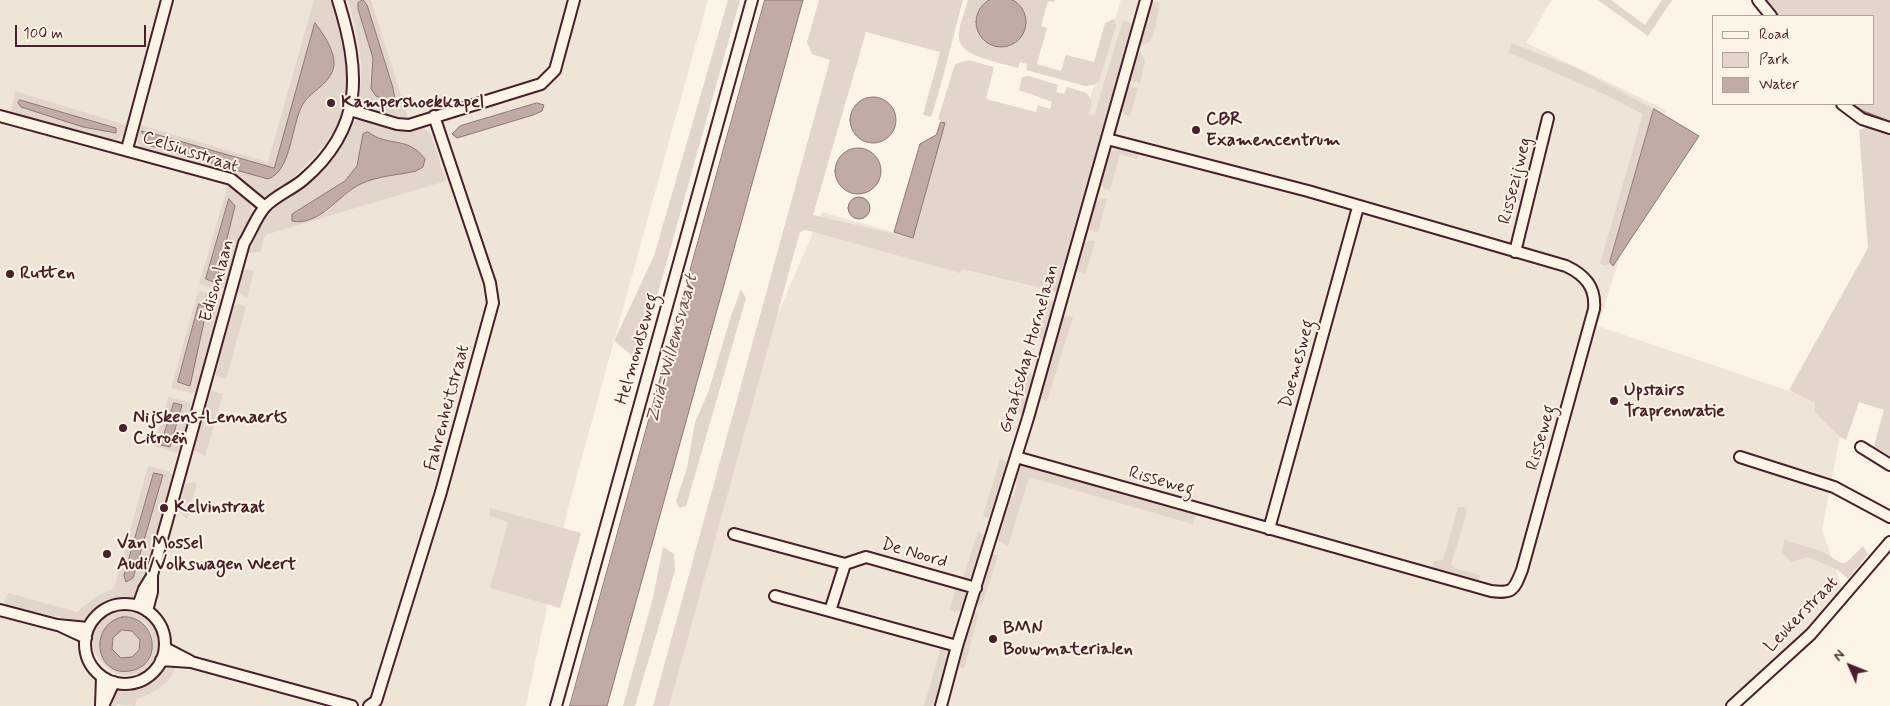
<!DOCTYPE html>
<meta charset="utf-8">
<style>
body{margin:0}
#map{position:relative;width:1890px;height:706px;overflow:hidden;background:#fcf5e5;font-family:Mynerve,sans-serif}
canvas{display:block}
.legend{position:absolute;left:1712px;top:15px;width:162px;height:90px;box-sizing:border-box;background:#fcf5e5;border:1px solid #b59f9b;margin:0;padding:6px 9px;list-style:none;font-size:15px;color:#4a1f2b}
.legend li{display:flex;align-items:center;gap:10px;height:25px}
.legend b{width:25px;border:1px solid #b59f9b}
.north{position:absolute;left:1825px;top:641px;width:50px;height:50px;-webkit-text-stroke:4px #fcf5e5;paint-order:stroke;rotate:314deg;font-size:14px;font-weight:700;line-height:20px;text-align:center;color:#4a1f2b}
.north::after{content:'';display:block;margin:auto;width:18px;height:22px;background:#4a1f2b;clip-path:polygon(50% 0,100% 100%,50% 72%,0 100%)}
.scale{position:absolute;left:15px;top:25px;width:131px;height:22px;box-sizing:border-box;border:2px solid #4a1f2b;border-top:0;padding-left:6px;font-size:15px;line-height:18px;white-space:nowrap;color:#4a1f2b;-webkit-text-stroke:4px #fcf5e5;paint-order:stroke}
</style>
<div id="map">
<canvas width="1890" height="706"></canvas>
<ul class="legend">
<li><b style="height:6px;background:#fcf5e5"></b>Road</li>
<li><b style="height:14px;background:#e2d5ca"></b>Park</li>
<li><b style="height:14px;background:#c0aca5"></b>Water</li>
</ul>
<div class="north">N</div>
<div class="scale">100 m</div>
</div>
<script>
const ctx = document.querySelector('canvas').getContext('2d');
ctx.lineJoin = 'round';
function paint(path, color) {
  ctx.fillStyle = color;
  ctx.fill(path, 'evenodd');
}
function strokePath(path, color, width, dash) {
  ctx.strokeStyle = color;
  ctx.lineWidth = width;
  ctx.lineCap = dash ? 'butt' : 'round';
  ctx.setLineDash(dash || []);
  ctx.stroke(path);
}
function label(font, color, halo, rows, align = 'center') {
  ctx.font = font + ' Mynerve,sans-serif';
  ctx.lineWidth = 4;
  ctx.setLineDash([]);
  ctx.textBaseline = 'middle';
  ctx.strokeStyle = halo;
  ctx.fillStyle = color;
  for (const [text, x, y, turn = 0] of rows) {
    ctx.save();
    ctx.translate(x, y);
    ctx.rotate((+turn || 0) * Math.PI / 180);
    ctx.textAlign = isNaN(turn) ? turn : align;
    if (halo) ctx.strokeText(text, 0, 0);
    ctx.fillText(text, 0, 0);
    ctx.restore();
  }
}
const built = new Path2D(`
 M0,0H708L568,508L526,706H0Z
 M1121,0H1552L1526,43L1666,110L1598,326L1845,410L1822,530L1845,595L1733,706H659L746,387L822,212L1035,272Z`);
const green = new Path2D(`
 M314,0H332C367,98 346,135 269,198L254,194L224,172L143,149L133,138L134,123L268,162ZM325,35L334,64L331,76L303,104L274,177L141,131L275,168Z
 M348,0H371L408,118L365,109L359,99L362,67L356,29ZM365,1L385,60L392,102L376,96L371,82L373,58L358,9V3Z
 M728,0H740L640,357H634L614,341L654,256Z
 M819,0H963C952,39 944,78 931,117L923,115L940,52L866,32L813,215L912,238L945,123L938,119L955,64L968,60L994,67L986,99L1036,112L1038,105L1050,109L1052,102L1019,90L1022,77L1029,76L1058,85L1056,92L1064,94L1067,87L1087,93L1092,102L1089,114L1094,116L1123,20L1131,23L1133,27L1059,292L962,269L960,273L814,232L806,230L800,232L669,706H653L830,60L812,54L807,42Z
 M968,0H988C963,18 982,54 1011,45L1026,25L1025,14L1014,0H1055L1054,2L1048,1L1041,26L1047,28L1037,64L1061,71L1066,55L1094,62L1105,23L1114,19L1116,25L1099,81L1093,85L1085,86L1026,70L1027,64L1020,62L1018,68C1003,63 959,57 959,38C958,26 965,12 968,0Z
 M1598,0H1611L1645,25L1662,0H1672L1648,36Z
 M1764,0H1890V122L1858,110L1848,104H1874V16H1777Z
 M1153,2H1158L1160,4L1155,28L1150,42L1143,45L1141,41Z
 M1511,43L1576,68L1654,109L1610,262L1606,266L1600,264L1643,114L1606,95L1508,52Z
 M1141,53L1145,61L1140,84L1130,80L1136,56Z
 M1131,87L1138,88L1130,117L1123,113L1122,109L1128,88Z
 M15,91L129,126C124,136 121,140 110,140L11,112Z
 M359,119L404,130L424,128L431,135L446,181L265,235L260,252L247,253C261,203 301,196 331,159C341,147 346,125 359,119ZM363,134L386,141L404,142L399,175L371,179L353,188L326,212L292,213L345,181L357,166Z
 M1870,126L1890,133V460L1873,449L1884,410L1859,402L1846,440L1840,437L1815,412V403L1789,390L1868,248L1859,130Z
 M1121,149L1139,154L1137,159L1120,154L1110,190L1105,189L1101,184L1110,154L1113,150Z
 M228,185L250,203L251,211L227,286L219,290L199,284Z
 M1102,198L1107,199L1098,232L1089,230L1096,202Z
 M1091,240L1095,241L1086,274L1077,271L1084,243Z
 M248,269L254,271L247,298L237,291L243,271Z
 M741,289L746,298L686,506L679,508L676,501L687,468L695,422L708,393L731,316Z
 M198,291L219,295L223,303L198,391L192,393L171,388Z
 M1048,299L1056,303L1045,338L1043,340L1036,338Z
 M238,304L246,307L226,379L216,376V370L233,307Z
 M1067,316L1073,317L1047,401L1038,398L1062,318Z
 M1027,371L1033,376V379L1024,411L1020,414L1015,413Z
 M212,391L223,394L205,456L194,450L210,392Z
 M168,397L189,402L192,409L181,451L177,453L154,446Z
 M1000,459L1008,462L992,515L988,518L983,516Z
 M1022,464L1196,514L1193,524L1029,477L1008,546L995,539L1007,498L1014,496L1017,484L1012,481L1016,469Z
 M148,466L169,471L173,477L137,602L126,600L111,603L90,618L78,621L7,606L4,601L8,593L77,612L95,597L114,588ZM154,473L163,475L133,578L126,582Z
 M193,482L197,484L187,519L177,509L185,484Z
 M1461,507L1466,508L1467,512L1451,565L1455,568L1480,575L1479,583L1431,569L1434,561L1443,560L1458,508Z
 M490,508L581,533L560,608L490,588L508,522L489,515Z
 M978,532L986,536L973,576L966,579L963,578Z
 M1784,540L1821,551L1841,563H1846L1863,546L1868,554L1848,579L1838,570L1808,557L1791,562L1782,552Z
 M663,547L674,554L675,571L635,706H623L653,598Z
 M993,554L998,555L982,605L977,604L990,555Z
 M956,587L964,589L967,594L964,608L957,612L950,610Z
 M125,611C150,614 170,640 152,663C115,706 55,623 125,611ZM122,617C181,612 143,706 103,659Z
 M975,612L979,613L964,668L958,667V659L971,615Z
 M112 644a14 14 0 1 1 28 0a14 14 0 1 1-28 0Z
 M941,647L949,649L951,652L935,706H924Z
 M175,667C173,683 151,694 137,699L135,706L117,704V706H108L112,695L117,690L147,683L163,668Z`);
const water = new Path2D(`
 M976 22a25 25 0 1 1 50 0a25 25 0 1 1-50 0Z
 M363,0L367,5L393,88L395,99L392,102L376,96L371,89L373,58L358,9V3Z
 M765,0H803L607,706H570Z
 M315,23C323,33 335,51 334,65C332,83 312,90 303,104C291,124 292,171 268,179L151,146L141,131L151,133L274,168Z
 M850 120a23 23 0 1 1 46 0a23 23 0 1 1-46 0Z
 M20,100L116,128V133L83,127L21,107L18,103Z
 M537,103L544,105L542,111L533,115L457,138L452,134L460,126Z
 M1654,109L1699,136L1613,266L1610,262Z
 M941,122L945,123L913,238L894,232L920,144L936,135Z
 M368,132C389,148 407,135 425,159L423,167L416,171C395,176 370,176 352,189C335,201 316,226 292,221V214L345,181L357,166L363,134Z
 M835 171a23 23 0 1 1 46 0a23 23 0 1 1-46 0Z
 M848 208a11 11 0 1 1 22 0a11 11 0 1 1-22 0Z
 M229,199L235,206L216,283L206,279Z
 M199,304L207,308L190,386L178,382Z
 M174,403L182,405L170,447L161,445Z
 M154,473L163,475L133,578L126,582L124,576Z
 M122,617C156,614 165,665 130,671C95,677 88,625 122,617ZM122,630L132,631L140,640L139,650L132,657L121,658L112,649L113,638Z`);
const stream = new Path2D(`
 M1765,0L1778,16
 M1851,104L1864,112L1890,122`);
const minor = new Path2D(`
 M1758,0L1771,16
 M1842,104L1862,119L1890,128
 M350,110L397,124L409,125L541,84L555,70L574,0
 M0,116L231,179L265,207
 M127,149L167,0
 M1515,252L1548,118
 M1861,447L1890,465
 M1016,457L1491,591C1513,594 1514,590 1522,570L1594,309C1596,287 1585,275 1566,266L1308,191L1107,139
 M1740,457L1834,487L1890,517
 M1269,529L1358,207
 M734,534L845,564L866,557L976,588
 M775,596L957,646
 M85 644a40 40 0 1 1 80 0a40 40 0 1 1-80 0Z
 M138,606L144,589L152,576
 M0,610L57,625L88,628
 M147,611L152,592V575L244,243C251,232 256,217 265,207C275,196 291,190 303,180C365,127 360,71 338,0
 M830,611L845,564
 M58,625L86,638
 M165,648L190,661
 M161,660L191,662L352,706
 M101,706L102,677
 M103,706L114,682
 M369,706L376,701L441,492L493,303L490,283L434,116
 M556,706L752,0
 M941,706L957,646L1028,418L1146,0
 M1732,706L1811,634L1890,542`);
const markers = [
 [331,103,5,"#4a1f2b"],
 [1196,130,5,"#4a1f2b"],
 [10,274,5,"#4a1f2b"],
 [1614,401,5,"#4a1f2b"],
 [123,428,5,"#4a1f2b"],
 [164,508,5,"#4a1f2b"],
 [107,554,5,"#4a1f2b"],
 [993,639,5,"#4a1f2b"]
];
const poiNames = [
 ["Kampershoekkapel",341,103],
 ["CBR",1206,120],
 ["Examencentrum",1206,141],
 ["Rutten",20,274],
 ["Upstairs",1624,391],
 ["Traprenovatie",1624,412],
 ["Nijskens-Lennaerts",133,418],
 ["Citroën",133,439],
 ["Kelvinstraat",174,508],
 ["Van Mossel",117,544],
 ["Audi/Volkswagen Weert",117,565],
 ["BMN",1003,629],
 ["Bouwmaterialen",1003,650]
];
const streetNames = [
 ["Celsiusstraat",190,153,18],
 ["Rissezijweg",1516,181,-76],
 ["Edisonlaan",218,281,-74],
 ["Helmondseweg",638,349,-74],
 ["Graafschap Hornelaan",1030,349,-74],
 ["Doemesweg",1298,364,-75],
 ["Fahrenheitstraat",448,408,-75],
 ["Risseweg",1542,438,-74],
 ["Risseweg",1161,482,16],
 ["De Noord",914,554,16],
 ["Leukerstraat",1802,615,-46]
];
const waterNames = [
 ["Zuid-Willemsvaart",673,349,-75]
];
paint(built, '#eee5d7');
paint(green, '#e2d5ca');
paint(water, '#c0aca5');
strokePath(water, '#917474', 1);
strokePath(stream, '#917474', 2.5);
strokePath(minor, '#4a1f2b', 14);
strokePath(minor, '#fcf5e5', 10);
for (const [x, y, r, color] of markers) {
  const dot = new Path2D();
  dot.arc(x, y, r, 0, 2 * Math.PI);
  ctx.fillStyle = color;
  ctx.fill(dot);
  strokePath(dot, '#fcf5e5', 2);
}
label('bold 18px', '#4a1f2b', '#fcf5e5', poiNames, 'left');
label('18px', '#4a1f2b', '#fcf5e5', streetNames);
label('italic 19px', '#6d4950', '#fcf5e5', waterNames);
</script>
